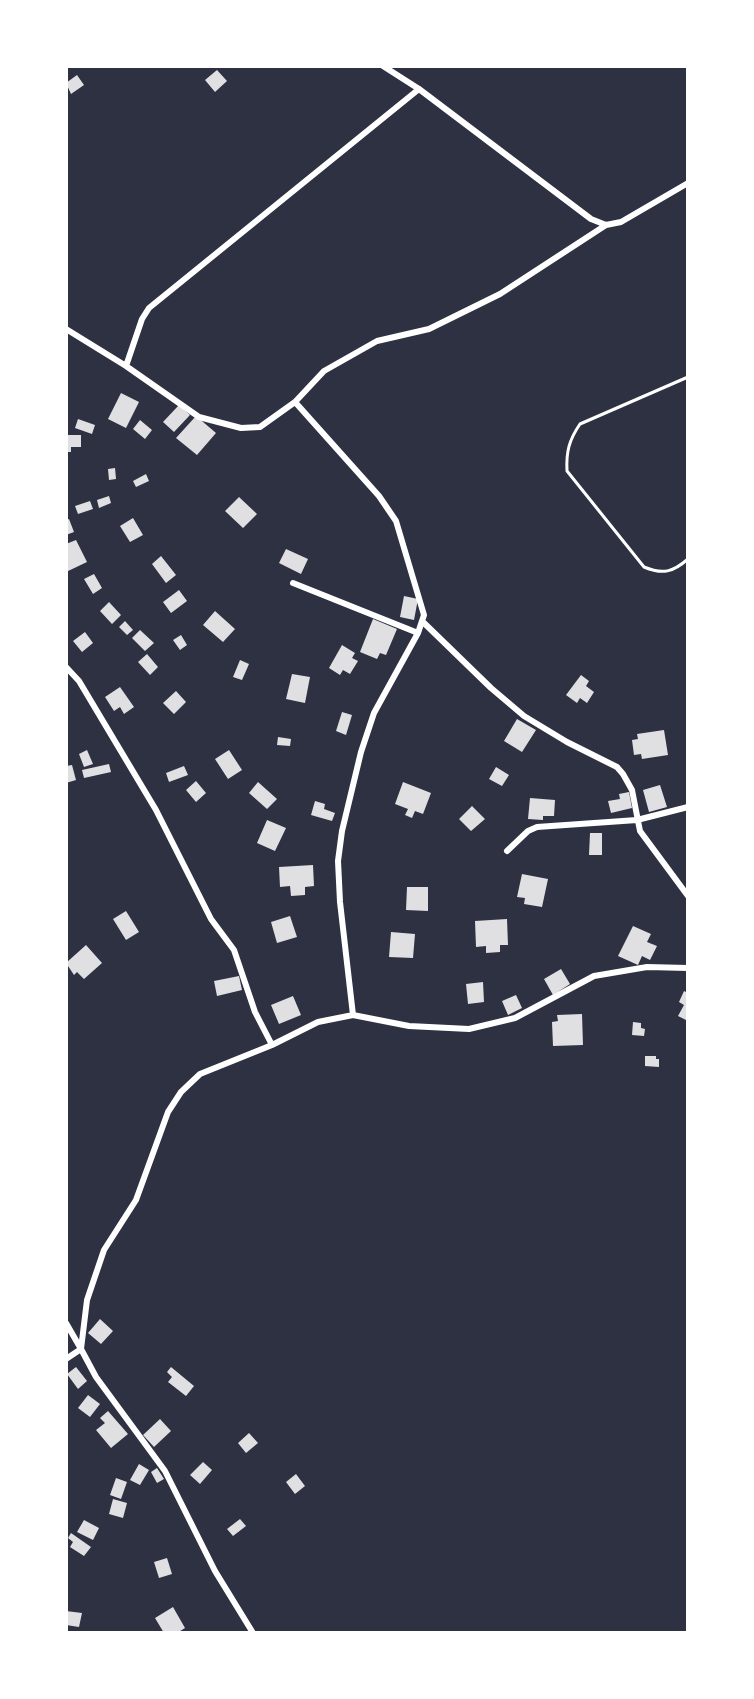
<!DOCTYPE html>
<style>
body{margin:0}
#map{position:relative;width:754px;height:1699px;overflow:hidden;background:#2d3142;font-family:"Space Grotesk",sans-serif}
canvas{display:block}
.frame{position:absolute;inset:0;border:68px solid #fff;pointer-events:none}
</style>
<div id="map">
<canvas width="754" height="1699"></canvas>
<div class="frame"></div>
</div>
<script>
const ctx = document.querySelector('canvas').getContext('2d');
ctx.lineJoin = 'round';
function paint(path, color) {
  ctx.fillStyle = color;
  ctx.fill(path, 'evenodd');
}
function strokePath(path, color, width, dash) {
  ctx.strokeStyle = color;
  ctx.lineWidth = width;
  ctx.lineCap = dash ? 'butt' : 'round';
  ctx.setLineDash(dash || []);
  ctx.stroke(path);
}
const building = new Path2D(`
 M217,70L227,81L215,92L205,80Z
 M77,75L84,85L71,94L66,83Z
 M121,393L139,402L126,428L108,419Z
 M179,405L190,415L174,432L163,422Z
 M196,416L216,433L197,455L176,438Z
 M78,419L95,425L92,434L75,428Z
 M140,420L152,430L145,439L133,429Z
 M66,435H81V447H71V452H66Z
 M115,468L116,479L109,480L108,469Z
 M146,474L149,481L136,487L133,481Z
 M109,496L111,503L99,508L97,500Z
 M239,497L257,514L243,528L225,511Z
 M90,501L93,509L78,514L75,506Z
 M133,518L143,535L130,542L120,526Z
 M69,519L74,532L66,535V520Z
 M76,540L87,562L66,572V544Z
 M286,549L308,559L301,574L279,563Z
 M161,556L176,575L166,583L152,564Z
 M94,574L102,588L93,594L84,579Z
 M179,590L187,601L171,613L163,602Z
 M404,596L418,599L414,620L400,617Z
 M109,602L121,615L112,624L100,611Z
 M215,611L235,629L223,642L203,625Z
 M373,619L397,629L386,655L380,653L377,659L360,652Z
 M125,621L133,630L127,635L119,627Z
 M140,630L154,643L145,651L132,638Z
 M85,632L93,643L82,652L73,641Z
 M181,635L187,645L180,650L173,640Z
 M342,645L355,653L352,658L358,661L350,674L343,670L340,675L329,668Z
 M147,654L158,667L150,675L138,662Z
 M240,660L249,664L242,680L233,677Z
 M292,674L310,677L305,703L286,699Z
 M581,675L589,681L586,686L594,692L587,703L580,698L577,703L566,695Z
 M120,687L134,707L124,714L120,707L114,711L105,697Z
 M176,691L186,702L174,714L163,703Z
 M342,712L352,715L346,735L336,731Z
 M517,719L536,730L522,752L504,741Z
 M664,730L668,755L642,759L641,754L634,755L632,740L638,739L637,734Z
 M278,737L291,739L290,746L277,745Z
 M87,750L93,764L84,767L79,754Z
 M229,750L242,770L228,779L215,759Z
 M109,764L111,772L84,778L82,770Z
 M72,765L76,780L66,783V766Z
 M184,766L188,775L169,782L166,773Z
 M496,767L509,775L502,786L489,779Z
 M196,781L206,793L196,802L186,790Z
 M258,782L277,799L267,809L249,793Z
 M403,782L431,793L423,814L415,811L412,818L405,815L408,809L395,804Z
 M660,785L667,807L649,812L643,790Z
 M629,792L632,808L611,813L608,801L620,799L619,794Z
 M530,798L555,800L554,816H543V820L528,819Z
 M315,801L325,804L324,809L335,813L332,821L311,815Z
 M472,806L485,819L471,831L459,819Z
 M267,820L286,828L275,851L257,843Z
 M590,833H602V855H589Z
 M313,865L314,886L305,887V895L291,896L290,886L280,887L279,867Z
 M522,874L548,879L542,907L524,904L525,898L517,897Z
 M407,887H428V911L406,910Z
 M126,911L139,932L126,940L113,919Z
 M290,916L297,937L277,943L271,922Z
 M507,919L508,945H500V952L486,953V946L476,947L475,921Z
 M633,926L651,934L647,942L657,946L650,960L642,956L638,965L618,956Z
 M391,932L415,934L413,958L389,957Z
 M86,945L102,963L84,979L77,972L74,975L66,963Z
 M561,969L570,984L553,995L544,979Z
 M239,976L242,990L217,996L214,981Z
 M483,982L484,1002L468,1004L466,984Z
 M684,991L688,993L686,1020L678,1016L684,1005L679,1002Z
 M516,995L522,1008L508,1015L502,1001Z
 M293,996L301,1015L279,1024L271,1005Z
 M582,1014L583,1045L553,1046L552,1022L558,1021L557,1015Z
 M633,1022L641,1023V1028L645,1029L644,1036L632,1035Z
 M645,1056H656V1059H659V1067L645,1066Z
 M100,1319L113,1331L101,1344L88,1333Z
 M76,1367L87,1381L78,1389L67,1374Z
 M171,1367L194,1386L186,1396L168,1382L172,1377L167,1372Z
 M88,1395L100,1404L90,1417L78,1408Z
 M108,1411L128,1434L111,1448L96,1430L105,1423L100,1418Z
 M160,1419L171,1431L154,1447L143,1435Z
 M249,1433L258,1443L246,1453L238,1443Z
 M203,1462L212,1470L200,1484L190,1475Z
 M139,1464L149,1470L140,1485L130,1480Z
 M157,1468L164,1479L157,1483L151,1472Z
 M296,1474L305,1486L295,1494L286,1482Z
 M116,1478L127,1482L121,1499L110,1495Z
 M113,1499L127,1503L123,1518L109,1514Z
 M240,1519L246,1526L233,1536L227,1529Z
 M84,1520L99,1528L93,1540L77,1532Z
 M71,1533L91,1547L84,1556L70,1547L73,1542L68,1538Z
 M167,1558L172,1574L159,1578L154,1562Z
 M173,1607L185,1628L177,1633H164L155,1618Z
 M66,1611L82,1613L79,1627L66,1625Z`);
const service = new Path2D(`
 M688,377L580,424C569,440 566,452 567,471L644,567C663,575 673,572 688,559`);
const minor = new Path2D(`
 M383,66L419,89L591,219L606,225L621,222L688,183
 M66,329L126,366L199,417L241,428L260,427L295,402L324,371L377,341L429,329L500,294L606,225
 M126,366L142,319L149,308L419,89
 M295,402L379,496L396,521L424,615L418,633L374,713L361,752L342,831L338,861L340,902L353,1015
 M293,583L418,633
 M423,622L491,688L524,716L567,742L617,767L623,774L632,790L640,831L688,896
 M66,667L79,681L156,810L211,919L234,950L255,1012L272,1045
 M507,851L528,831L537,827L637,820L688,807
 M66,1323L81,1349L66,1359
 M253,1633L215,1571L165,1471L96,1377L81,1349L87,1300L104,1250L136,1200L168,1112L181,1092L200,1074L272,1045L318,1022L353,1015L409,1026L469,1029L515,1018L594,976L647,967L688,968`);
paint(building, '#e0e0e3');
strokePath(service, '#fff', 3);
strokePath(minor, '#fff', 6);
</script>
